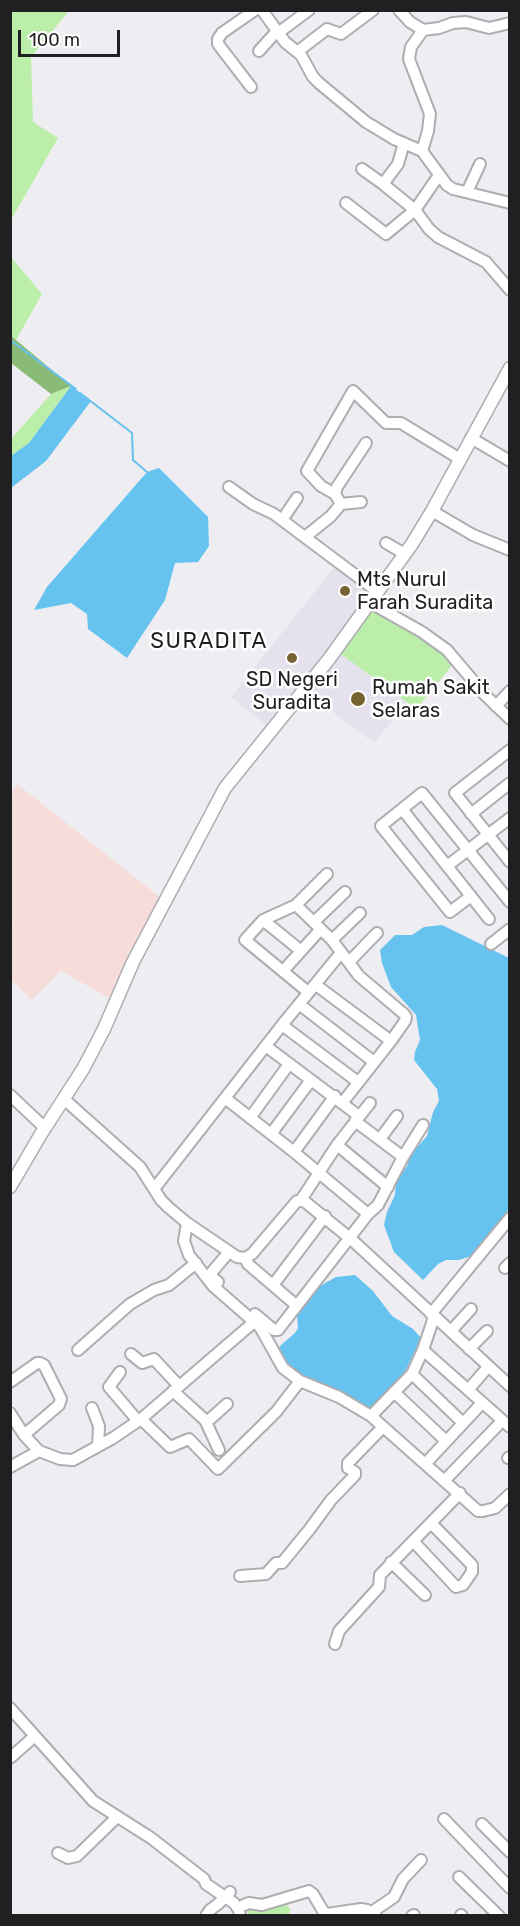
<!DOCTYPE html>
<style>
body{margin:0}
#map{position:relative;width:520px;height:1926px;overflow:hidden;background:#eeedf1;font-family:Rubik,sans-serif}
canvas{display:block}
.frame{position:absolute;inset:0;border:12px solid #201f21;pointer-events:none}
.scale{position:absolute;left:18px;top:30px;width:102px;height:27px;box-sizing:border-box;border:3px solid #201f21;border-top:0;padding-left:8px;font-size:18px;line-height:21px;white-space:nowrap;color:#201f21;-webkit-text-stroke:4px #fff;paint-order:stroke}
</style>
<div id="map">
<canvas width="520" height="1926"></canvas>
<div class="frame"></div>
<div class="scale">100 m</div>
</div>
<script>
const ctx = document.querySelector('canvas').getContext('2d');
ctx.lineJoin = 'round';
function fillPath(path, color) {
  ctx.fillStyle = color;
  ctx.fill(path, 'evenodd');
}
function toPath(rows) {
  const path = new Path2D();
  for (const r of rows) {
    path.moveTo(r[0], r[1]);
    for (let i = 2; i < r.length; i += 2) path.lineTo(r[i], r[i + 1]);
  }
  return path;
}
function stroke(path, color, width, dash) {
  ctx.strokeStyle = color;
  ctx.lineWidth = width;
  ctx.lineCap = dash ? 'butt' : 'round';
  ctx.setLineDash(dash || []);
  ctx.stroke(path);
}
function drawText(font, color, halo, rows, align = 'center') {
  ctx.font = font + ' Rubik,sans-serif';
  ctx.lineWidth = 5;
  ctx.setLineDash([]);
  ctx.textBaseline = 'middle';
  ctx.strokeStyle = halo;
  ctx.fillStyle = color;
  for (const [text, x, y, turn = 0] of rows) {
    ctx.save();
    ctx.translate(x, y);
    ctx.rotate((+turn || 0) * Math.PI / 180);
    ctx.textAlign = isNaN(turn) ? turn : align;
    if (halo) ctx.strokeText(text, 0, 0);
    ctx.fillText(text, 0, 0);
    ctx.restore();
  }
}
const industrial = toPath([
 [17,784,161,898,111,999,61,971,31,1000,11,979,10,927,13,924,10,921,10,798]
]);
const built = toPath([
 [337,564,373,593,266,725,231,697],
 [341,654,407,702,374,743,310,695]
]);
const green = toPath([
 [11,10,69,11,31,57,33,122,58,138,11,220],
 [10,256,42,294,16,340,11,335],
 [71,386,29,443,11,456,11,439,51,394],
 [377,610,444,652,454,663,416,709,341,654,372,612],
 [285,1904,290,1908,289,1915,248,1915,247,1907]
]);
const forest = toPath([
 [10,335,16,340,71,386,51,394,11,363]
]);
const water = toPath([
 [71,386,91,401,46,461,11,488,11,456,29,443],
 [159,468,208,517,209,546,198,562,175,563,165,600,127,658,88,629,87,614,71,603,34,610,47,587,147,472],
 [442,925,509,958,509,1209,471,1256,459,1260,446,1260,438,1264,423,1280,394,1252,384,1225,387,1212,395,1195,396,1181,407,1166,411,1154,427,1136,433,1112,439,1101,437,1089,414,1060,415,1052,420,1040,416,1015,391,987,382,963,380,950,395,935,412,935,424,927],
 [355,1275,373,1291,392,1316,413,1329,421,1338,405,1372,372,1409,292,1370,283,1361,277,1350,281,1345,295,1333,298,1328,297,1315,307,1299,320,1286,336,1277]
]);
const stream = toPath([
 [10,340,76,389],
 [80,393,132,433,133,460,147,472]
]);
const minor = toPath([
 [262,10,285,42,301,55,313,77,319,83,366,122,394,139,422,151,447,185,453,189,510,203],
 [399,10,410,22,423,30],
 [278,33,309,10],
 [259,51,277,31],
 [297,52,327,29,341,34,373,10],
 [251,87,218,44,218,39,222,33,255,10],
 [422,151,428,131,430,114,409,59,411,47,423,30,439,28,453,23,466,22,489,28,510,23],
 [362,169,383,184,398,164,404,143],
 [383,184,415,210,429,229,438,237,486,262,510,290],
 [467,192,480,164],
 [346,203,386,234,415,210,439,175],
 [471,438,510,461],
 [229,487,253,504,274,514,378,592],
 [335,494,337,487,366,443],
 [341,504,361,502],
 [432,511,473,535,510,550],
 [282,520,297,498],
 [305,537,331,516,341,504,335,494,321,486,307,471,353,391,386,423,401,423,460,459],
 [386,543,405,554],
 [369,602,422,632,447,650,485,695,510,719],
 [496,706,510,691],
 [510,750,455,793,510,862],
 [402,809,489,919],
 [471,814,510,783],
 [447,866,510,818],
 [327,874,296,905,332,940,359,976,404,1014,406,1017,405,1021,391,1041,343,1102],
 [471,896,450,912,381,826,422,793,510,902],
 [263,920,296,905],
 [314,922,345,892],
 [332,940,360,913],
 [491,944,510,929],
 [300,950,263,920,245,940,308,992],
 [349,962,377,933],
 [283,971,320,930],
 [316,985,391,1041],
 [299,1004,374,1062],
 [282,1025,358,1082],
 [267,1047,359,1116],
 [10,1095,45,1128],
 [225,1098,294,1152,368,1214],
 [64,1099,140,1167,161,1200,168,1207,187,1223,237,1257,245,1258,252,1254,297,1201,304,1201,351,1239,510,1386],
 [250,1118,289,1064],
 [355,1121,403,1157],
 [271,1134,311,1080],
 [380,1139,397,1116],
 [337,1145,388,1187],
 [294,1152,335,1096],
 [154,1189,282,1025,340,954],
 [301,1200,337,1145,370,1103],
 [187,1223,184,1241,189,1255,213,1286,260,1327,283,1368,300,1381,339,1397,371,1416,478,1511,483,1511,495,1508,510,1494],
 [245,1258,248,1264,297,1306],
 [505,1268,510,1263],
 [218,1282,212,1277,212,1272,229,1252],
 [273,1285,325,1216],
 [255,1314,274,1330,278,1330,368,1214,378,1205,403,1157,423,1125],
 [431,1314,510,1218],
 [451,1331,471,1309],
 [469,1349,487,1331],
 [78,1350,130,1304,154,1290,169,1285,196,1263],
 [423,1350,510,1427],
 [131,1354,142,1363,154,1359,179,1386],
 [120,1372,109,1387,138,1421],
 [412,1374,463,1423],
 [10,1382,37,1363,40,1363,44,1365,61,1399,59,1405,24,1435],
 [468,1390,488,1367],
 [173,1391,205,1420,219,1450],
 [394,1392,446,1441],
 [92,1408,99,1426,98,1446],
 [10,1413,24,1435,39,1451],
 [371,1416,412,1374,423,1350,434,1317],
 [141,1419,170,1447,189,1439,218,1469,276,1412,300,1381],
 [205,1420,209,1420,227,1404],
 [508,1458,510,1457],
 [426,1463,482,1403],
 [10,1467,39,1451,60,1459,73,1460,113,1438,141,1419,254,1322],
 [445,1480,502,1421],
 [413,1541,456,1587,463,1585,472,1572,472,1565,431,1523],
 [391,1562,425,1595],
 [240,1576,266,1574,276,1563,282,1563,309,1530,331,1500,355,1475,355,1472,348,1468,348,1463,383,1427],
 [335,1644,339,1631,379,1587,380,1575,460,1493],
 [10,1708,93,1801,151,1838,204,1879,206,1884,234,1903,239,1910,240,1916],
 [10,1758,35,1736],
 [444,1819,510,1888],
 [482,1824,510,1852],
 [58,1853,68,1858,77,1856,116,1818],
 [459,1877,499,1916],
 [244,1905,249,1903,262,1905,309,1891,313,1894,323,1911,327,1914,361,1909,367,1910,376,1916],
 [372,1912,394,1897,403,1879,421,1860],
 [461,1915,462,1916],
 [206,1916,210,1910,218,1904,230,1892],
 [412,1916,414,1915]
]);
const major = toPath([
 [10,1187,41,1134,83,1069,104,1029,133,962,225,788,329,659,412,544,432,511,510,368]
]);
const markers = [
 [345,591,6,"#776231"],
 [292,658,6,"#776231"],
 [358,699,8,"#776231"]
];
const poiNames = [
 ["Mts Nurul",357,580],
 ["Farah Suradita",357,603],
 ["SD Negeri",292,680,"center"],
 ["Suradita",292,703,"center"],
 ["Rumah Sakit",372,688],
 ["Selaras",372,711]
];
const quarterNames = [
 ["SURADITA",209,642]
];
fillPath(industrial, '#f7ddda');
fillPath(built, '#e5e2ed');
fillPath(green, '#bbeea8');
fillPath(forest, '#89bb76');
fillPath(water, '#66c2ef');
stroke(stream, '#66c2ef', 2);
stroke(minor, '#aeadb1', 14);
stroke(major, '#aeadb1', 15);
stroke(minor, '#fff', 10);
stroke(major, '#fff', 12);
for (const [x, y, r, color] of markers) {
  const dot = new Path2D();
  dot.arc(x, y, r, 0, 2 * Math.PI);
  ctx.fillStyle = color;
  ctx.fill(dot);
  stroke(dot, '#fff', 2);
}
drawText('20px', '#201f21', '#fff', poiNames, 'left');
ctx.letterSpacing = '1.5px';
drawText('22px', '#201f21', '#fff', quarterNames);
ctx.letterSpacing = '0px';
</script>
